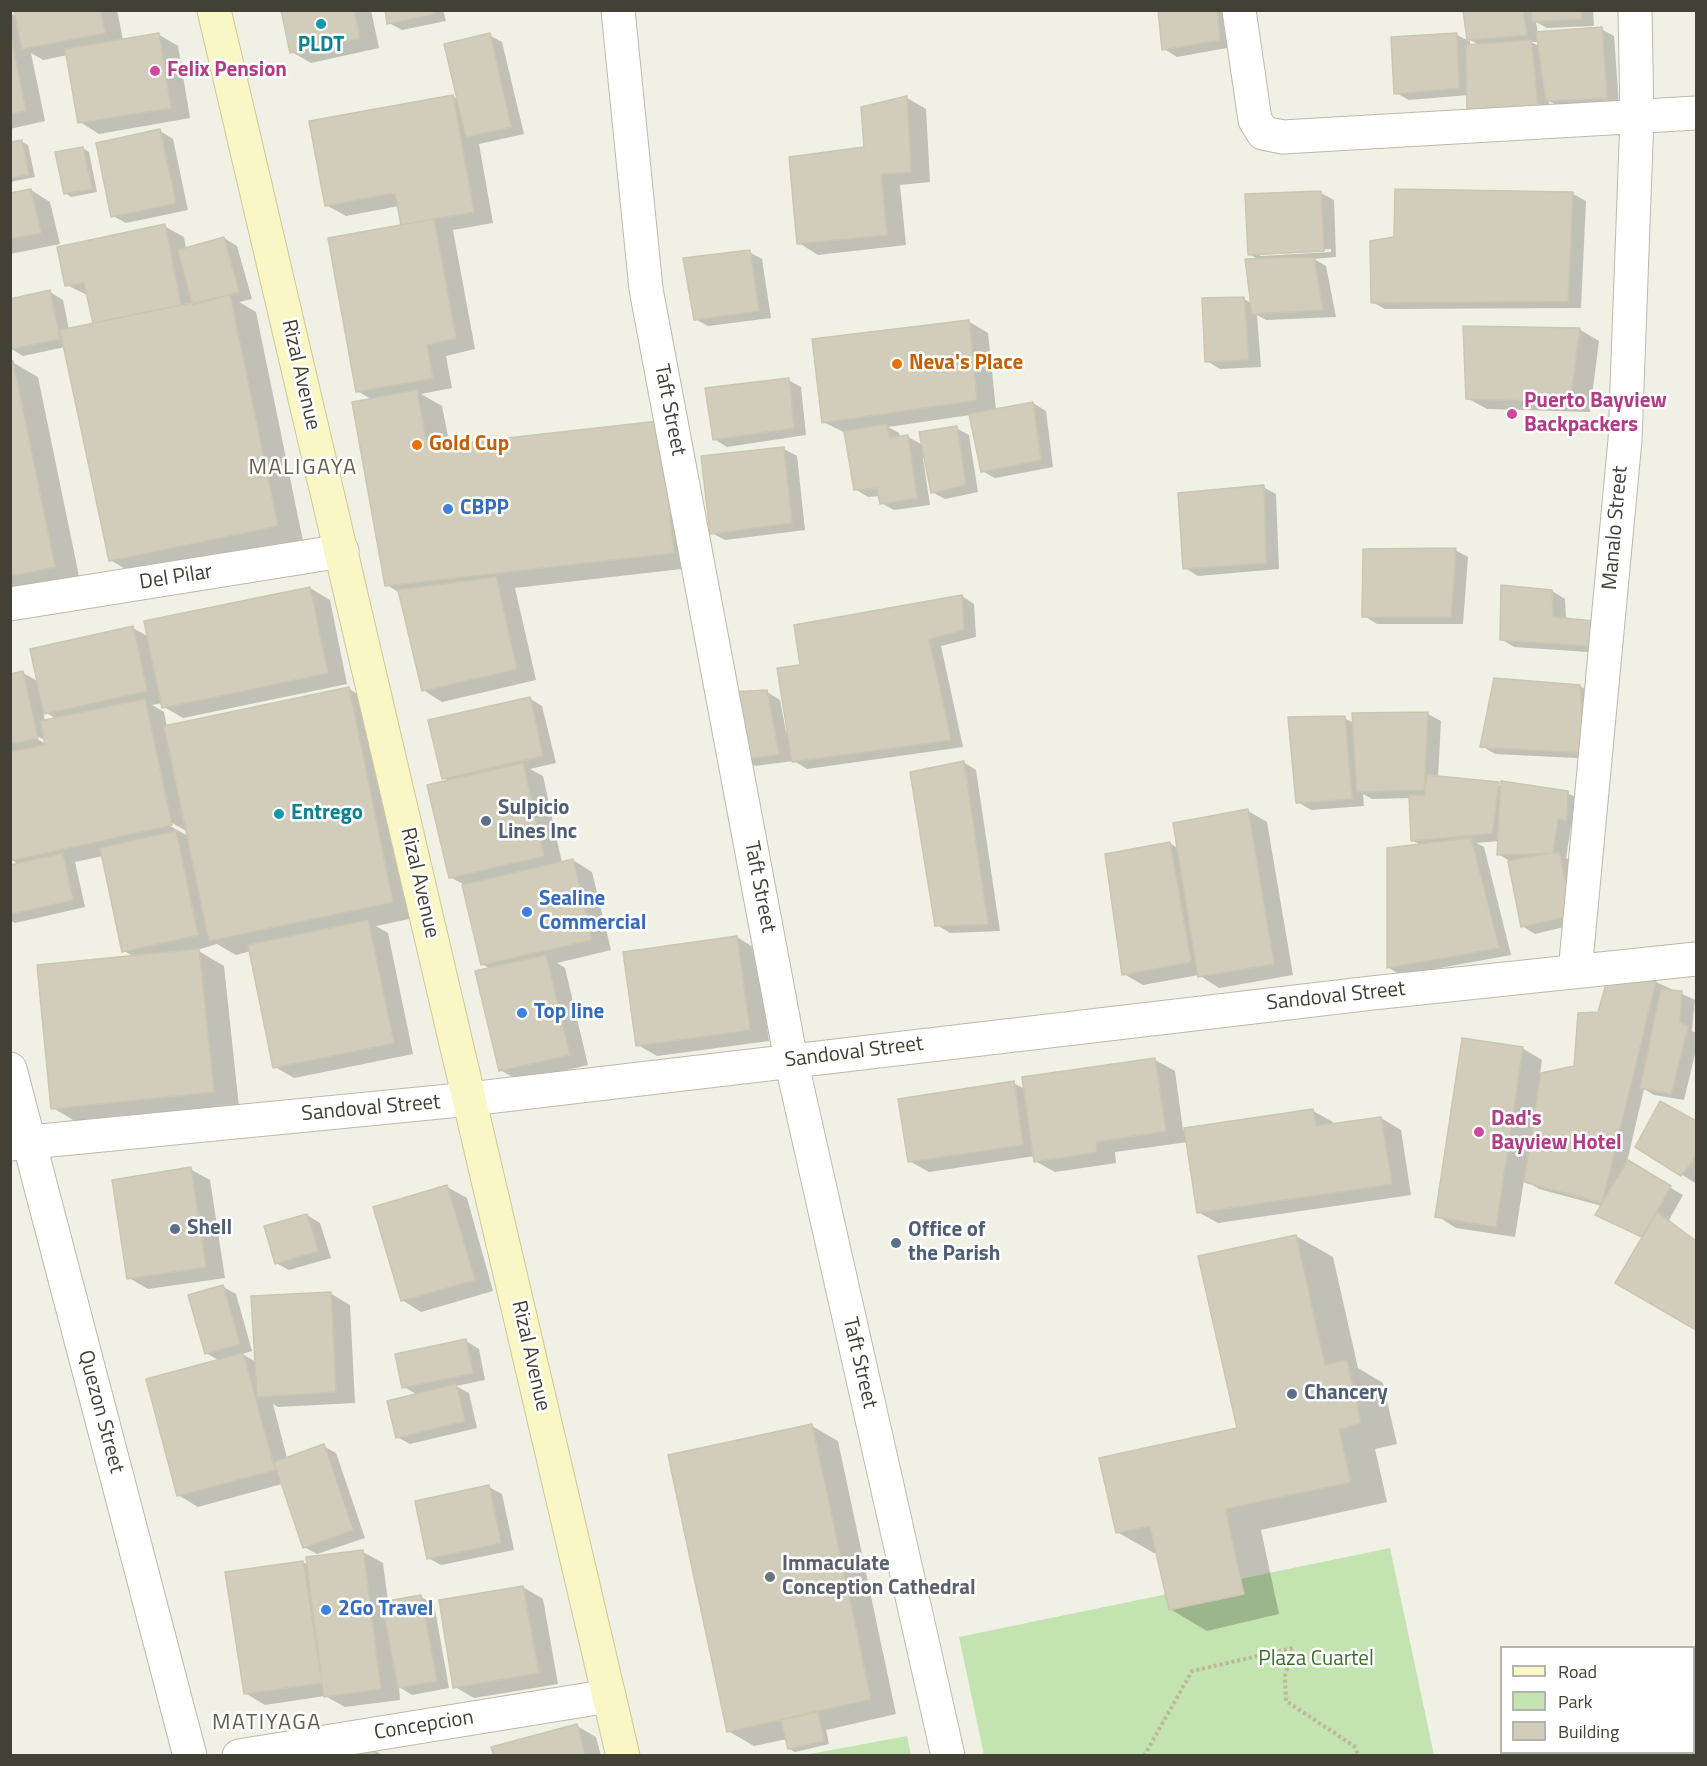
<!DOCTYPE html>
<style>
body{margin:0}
#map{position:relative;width:1707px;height:1766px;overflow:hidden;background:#f1f0e5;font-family:"Titillium Web",sans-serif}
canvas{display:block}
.frame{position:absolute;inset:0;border:12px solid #434035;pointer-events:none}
.legend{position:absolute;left:1500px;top:1646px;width:195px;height:108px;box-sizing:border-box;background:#fff;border:2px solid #b4b3ae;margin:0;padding:8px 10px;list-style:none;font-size:18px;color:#434035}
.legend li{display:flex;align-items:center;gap:12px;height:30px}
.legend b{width:30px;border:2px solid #b4b3ae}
</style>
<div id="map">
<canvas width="1707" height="1766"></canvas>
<div class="frame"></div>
<ul class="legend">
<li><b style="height:8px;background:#faf7c6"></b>Road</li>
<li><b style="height:16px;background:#c3e3b0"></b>Park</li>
<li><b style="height:16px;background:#d2cdbb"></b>Building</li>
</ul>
</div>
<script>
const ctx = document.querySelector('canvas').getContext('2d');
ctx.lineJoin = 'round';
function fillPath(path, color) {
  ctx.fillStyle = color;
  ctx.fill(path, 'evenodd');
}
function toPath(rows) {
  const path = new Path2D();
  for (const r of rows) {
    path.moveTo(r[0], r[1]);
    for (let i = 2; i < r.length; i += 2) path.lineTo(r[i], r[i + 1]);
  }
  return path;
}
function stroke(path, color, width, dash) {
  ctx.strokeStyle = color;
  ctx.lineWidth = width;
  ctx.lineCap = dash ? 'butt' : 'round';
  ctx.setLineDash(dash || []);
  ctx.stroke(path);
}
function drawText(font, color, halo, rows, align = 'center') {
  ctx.font = font + ' "Titillium Web",sans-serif';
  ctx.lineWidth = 5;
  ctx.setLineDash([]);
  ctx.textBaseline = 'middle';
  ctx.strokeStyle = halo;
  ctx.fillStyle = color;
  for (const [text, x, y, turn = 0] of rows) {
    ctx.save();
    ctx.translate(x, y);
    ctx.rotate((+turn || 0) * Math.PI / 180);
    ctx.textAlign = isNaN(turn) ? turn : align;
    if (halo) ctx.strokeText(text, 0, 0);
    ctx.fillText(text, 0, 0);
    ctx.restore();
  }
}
const green = toPath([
 [1390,1548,1434,1755,984,1755,959,1637],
 [907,1736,911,1755,805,1755]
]);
const shadow = toPath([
 [16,10,117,10,123,40,158,34,178,46,190,118,99,134,80,122,68,55,43,60,31,53,45,121,10,129,10,13,17,17],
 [283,10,371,10,379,48,311,63,292,52],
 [386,10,443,10,446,21,402,30,389,23],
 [1160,10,1229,10,1232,47,1177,57,1164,49],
 [1464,10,1593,10,1594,26,1547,28,1536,22,1538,34,1601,29,1614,36,1619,105,1560,107,1549,101,1550,113,1469,95,1409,100,1396,93,1392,38,1457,35,1469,41],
 [1470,40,1480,45,1470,46],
 [1531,42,1539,42,1540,47],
 [489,35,502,42,524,134,479,144,493,223,453,230,475,349,446,356,452,388,421,394,442,406,450,446,658,422,699,567,515,588,536,680,442,702,423,690,400,593,387,585,373,400,357,391,402,226,399,206,346,216,326,205,453,96,458,100],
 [907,98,926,109,930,182,900,185,906,245,818,255,799,243,865,148],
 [160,131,173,139,188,210,126,223,113,216],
 [22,142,28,145,35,177,10,182,10,144],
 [83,148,89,152,97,192,71,197,65,193],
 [31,190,50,202,60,244,10,254,10,195],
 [1397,191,1573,194,1586,201,1581,308,1385,309,1372,302,1395,238],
 [1321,193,1334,200,1336,257,1314,259,1326,266,1336,317,1266,320,1257,315,1261,367,1220,369,1207,361,1243,299,1252,303,1259,260,1249,254],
 [1331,249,1331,252,1260,256,1260,253],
 [164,226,184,237,186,249,224,238,237,246,252,299,239,302,256,312,303,541,136,575,110,560,65,347,23,356,10,348,50,292,63,300,69,330,94,325,89,296,67,285],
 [749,252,762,259,771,318,708,326,695,319],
 [968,321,988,333,996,410,1033,403,1046,411,1053,467,995,478,982,471,970,415,888,427,899,433,900,438,908,437,923,445,956,428,969,435,978,492,945,499,932,492,926,457,923,458,930,505,894,510,881,503,880,496,868,497,855,489,846,433,823,422],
 [1579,329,1599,341,1590,412,1487,409,1467,398],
 [12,362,38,377,80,581,10,596],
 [788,380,801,387,806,435,727,447,714,439],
 [784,449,797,456,805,530,725,540,712,533],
 [1263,487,1276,494,1279,569,1198,576,1185,568],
 [1455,550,1468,557,1463,624,1377,624,1364,616],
 [310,588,330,600,347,684,183,718,164,707,163,703,152,705,164,712,167,727,349,689,375,704,419,917,376,926,388,933,413,1054,294,1078,275,1067,251,951,236,955,217,944,197,950,224,966,239,1107,78,1123,53,1108,135,957,124,951,103,856,75,862,85,907,15,923,10,921,10,866,18,864,10,859,10,675,23,673,39,682,133,628,149,637],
 [43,711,57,719,45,722],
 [32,733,46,741,46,744,30,735],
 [167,820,188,832,188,836,165,823],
 [1552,591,1565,599,1566,619,1603,653,1514,647,1501,639],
 [962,596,974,604,976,637,941,646,963,747,807,769,794,761,755,766,742,759,767,692,780,700,786,732,789,731,802,666],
 [1580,686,1593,694,1596,759,1495,754,1482,746],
 [529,698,542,706,556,763,530,769,543,776,562,863,573,860,592,872,611,950,557,963,565,968,588,1065,520,1081,500,1070,491,969,482,964,463,884,450,877,450,782,443,778],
 [1428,714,1441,721,1438,778,1567,793,1581,800,1579,827,1571,826,1566,858,1572,861,1585,922,1535,934,1522,926,1510,861,1498,854,1499,841,1476,843,1484,847,1511,955,1401,975,1389,968,1422,846,1412,840,1411,798,1372,799,1363,794,1364,806,1311,810,1298,802,1344,718,1354,723],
 [963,762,976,770,1000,931,950,933,937,925],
 [1248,811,1267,822,1293,975,1219,988,1199,975,1143,985,1124,974,1170,843,1179,849],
 [737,937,756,949,769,1041,657,1056,638,1045],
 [1656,982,1695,1000,1692,1031,1696,1033,1696,1050,1684,1100,1654,1095,1644,1089,1627,1162,1683,1195,1669,1220,1696,1241,1696,1328,1617,1282,1643,1238,1610,1221,1602,1206,1539,1189,1524,1180,1515,1237,1456,1228,1437,1216,1522,1048,1542,1060,1540,1074,1576,1067,1599,1014,1607,985],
 [1155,1060,1175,1071,1183,1130,1313,1111,1333,1122,1333,1125,1381,1118,1401,1130,1411,1195,1218,1223,1198,1212,1188,1142,1115,1152,1116,1163,1055,1172,1035,1161,1035,1156,929,1172,909,1161,1013,1083,1025,1089],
 [1660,1103,1696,1122,1695,1183,1637,1146],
 [190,1169,210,1180,225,1278,148,1289,129,1278],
 [447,1187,467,1198,493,1291,421,1312,402,1300],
 [307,1215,320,1223,331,1258,289,1270,276,1263],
 [1296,1236,1333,1257,1358,1368,1383,1383,1397,1444,1375,1449,1387,1502,1261,1530,1279,1614,1207,1631,1170,1609,1158,1553,1154,1553,1117,1532,1238,1429],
 [223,1287,236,1294,252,1351,242,1354,256,1362,330,1293,350,1305,355,1403,278,1407,273,1404,287,1458,323,1446,336,1453,365,1538,317,1554,304,1547,282,1484,198,1507,178,1495,220,1361,206,1353],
 [466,1341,479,1349,485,1380,456,1386,469,1393,477,1428,410,1444,397,1437,418,1395,404,1387],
 [812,1426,838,1441,896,1714,826,1730,829,1744,795,1752,789,1749,787,1739,754,1746,728,1731],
 [489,1487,502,1494,514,1550,441,1565,428,1558],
 [363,1552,383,1563,388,1602,421,1597,434,1604,449,1688,412,1695,399,1687,400,1700,345,1707,325,1696,265,1705,245,1693,303,1562,308,1565],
 [523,1587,543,1599,558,1684,474,1698,455,1687],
 [577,1726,596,1737,601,1756,495,1756],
 [374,1750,384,1756,354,1756]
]);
const building = toPath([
 [14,10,100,10,105,33,22,49,14,10],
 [281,10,354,10,360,38,290,53,281,10],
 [385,10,433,10,433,14,387,24,385,10],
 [1158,10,1217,10,1220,40,1162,50,1158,10],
 [1463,10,1523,10,1527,35,1467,40,1463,10],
 [1532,10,1581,10,1581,19,1532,22,1532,10],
 [1602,27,1607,98,1546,101,1536,32,1602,27],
 [10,33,26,111,10,114,10,33],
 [159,33,171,108,78,123,65,49,159,33],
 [490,33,511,127,466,137,444,44,490,33],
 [1457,33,1459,88,1394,94,1391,37,1457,33],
 [1531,40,1538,106,1467,110,1466,45,1531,40],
 [453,95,474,212,401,225,395,193,325,206,309,121,453,95],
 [907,96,911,172,881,174,887,235,797,244,789,157,864,147,861,107,907,96],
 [160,129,176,203,111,217,96,143,160,129],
 [22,140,29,175,10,178,10,142,22,140],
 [83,147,92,189,64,194,55,152,83,147],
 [31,189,41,233,10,239,10,193,31,189],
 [1395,189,1573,192,1568,301,1371,303,1370,241,1394,237,1395,189],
 [1321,191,1324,251,1248,255,1245,194,1321,191],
 [434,219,456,338,427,345,433,378,356,392,328,238,434,219],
 [165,224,181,305,93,323,84,283,65,286,57,247,165,224],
 [224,237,239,292,193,305,178,250,224,237],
 [750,250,759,311,694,320,683,258,750,250],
 [1314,257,1323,310,1252,314,1245,259,1314,257],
 [50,290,60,339,10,349,10,299,50,290],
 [230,295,278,526,109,561,60,330,230,295],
 [1244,297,1249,360,1205,362,1202,298,1244,297],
 [969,320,977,400,822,423,812,339,969,320],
 [1463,326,1580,328,1570,402,1466,399,1463,326],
 [10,361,13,361,55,567,10,576,10,361],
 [789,378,794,428,713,440,705,388,789,378],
 [417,390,427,447,659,421,674,553,385,586,352,402,417,390],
 [1033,402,1041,460,981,472,969,414,1033,402],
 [887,424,889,438,908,435,917,498,880,504,877,488,854,490,844,431,887,424],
 [957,426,966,485,931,493,919,432,957,426],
 [784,447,792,523,710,534,701,456,784,447],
 [1264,485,1266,563,1183,569,1178,493,1264,485],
 [1456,548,1451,617,1362,617,1363,549,1456,548],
 [496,577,517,669,422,691,398,590,496,577],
 [1501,585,1552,590,1553,617,1595,621,1590,646,1500,640,1501,585],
 [310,587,328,673,162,708,144,621,310,587],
 [962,595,964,630,929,639,951,740,792,762,777,668,800,665,794,625,962,595],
 [133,626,147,691,44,714,30,649,133,626],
 [23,671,38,738,10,744,10,674,23,671],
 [1494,678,1580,685,1584,753,1480,747,1494,678],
 [349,687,393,902,209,941,164,726,349,687],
 [767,690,779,754,740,760,731,692,767,690],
 [530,697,543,756,442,779,428,720,530,697],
 [145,699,172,825,10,861,10,752,45,745,40,721,145,699],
 [1428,712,1424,790,1357,792,1352,713,1428,712],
 [1345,716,1352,799,1296,803,1288,717,1345,716],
 [964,761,988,924,935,926,910,772,964,761],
 [523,763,544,856,449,878,427,785,523,763],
 [1427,775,1499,782,1492,833,1411,841,1409,795,1424,796,1427,775],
 [1501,781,1568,791,1567,821,1558,819,1553,853,1497,855,1501,781],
 [1248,809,1274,964,1198,977,1173,823,1248,809],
 [176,831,198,935,122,952,100,848,176,831],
 [1471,838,1499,948,1387,968,1387,848,1471,838],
 [1170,842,1191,962,1122,975,1105,854,1170,842],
 [1559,852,1573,915,1521,927,1508,861,1559,852],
 [63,853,73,900,10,914,10,865,63,853],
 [573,859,592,940,481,965,462,885,573,859],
 [368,920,394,1043,273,1068,248,945,368,920],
 [737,936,750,1030,636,1046,623,952,737,936],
 [199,949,214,1092,51,1109,37,965,199,949],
 [546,955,570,1055,499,1071,475,971,546,955],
 [1656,981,1602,1203,1524,1182,1541,1073,1574,1066,1578,1013,1598,1012,1606,984,1656,981],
 [1661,989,1682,991,1680,1022,1688,1027,1671,1094,1640,1088,1661,989],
 [1462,1038,1523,1047,1496,1227,1435,1217,1462,1038],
 [1155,1058,1166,1131,1096,1142,1097,1152,1034,1162,1022,1077,1155,1058],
 [1014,1081,1023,1145,908,1162,898,1099,1014,1081],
 [1660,1101,1696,1121,1696,1156,1681,1176,1635,1147,1660,1101],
 [1313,1109,1316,1126,1381,1117,1392,1184,1197,1213,1184,1128,1313,1109],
 [1628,1160,1671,1186,1642,1237,1595,1215,1628,1160],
 [191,1167,206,1267,127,1279,112,1180,191,1167],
 [447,1185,475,1280,401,1301,373,1207,447,1185],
 [1657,1212,1696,1241,1696,1330,1615,1283,1657,1212],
 [307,1214,318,1251,275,1264,264,1226,307,1214],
 [1296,1235,1325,1365,1347,1360,1361,1423,1339,1429,1351,1482,1225,1509,1244,1594,1169,1610,1150,1526,1116,1533,1099,1458,1237,1428,1198,1256,1296,1235],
 [223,1285,240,1344,205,1354,188,1295,223,1285],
 [331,1292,336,1392,257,1397,251,1296,331,1292],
 [466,1339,473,1373,402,1388,395,1354,466,1339],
 [243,1353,275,1470,177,1496,146,1379,243,1353],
 [456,1384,465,1421,396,1438,387,1401,456,1384],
 [812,1424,871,1699,727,1732,668,1455,812,1424],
 [324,1444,353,1530,303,1548,274,1462,324,1444],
 [489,1485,501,1543,427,1559,415,1501,489,1485],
 [363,1550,381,1689,324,1697,306,1557,363,1550],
 [303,1561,322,1683,244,1694,225,1572,303,1561],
 [523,1586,539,1673,453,1688,439,1600,523,1586],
 [421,1595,437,1681,398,1688,382,1602,421,1595],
 [818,1712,824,1741,788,1749,781,1720,818,1712],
 [577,1724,585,1756,494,1756,491,1747,577,1724],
 [374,1749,376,1756,348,1756,374,1749]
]);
const path = toPath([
 [1144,1756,1192,1671,1293,1648,1285,1676,1286,1701,1354,1746,1359,1756]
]);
const minor = toPath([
 [618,10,646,289,791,1060,948,1756],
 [1239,10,1255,120,1263,133,1283,137,1696,113],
 [10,604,342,551],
 [1575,972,1625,440,1637,117,1635,10],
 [10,1069,190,1756],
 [10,1144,470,1099,1372,993,1696,959],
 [239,1756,609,1696]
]);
const secondary = toPath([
 [214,10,623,1756]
]);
const markers = [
 [321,24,6,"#0f9aa8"],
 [155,71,6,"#d1479c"],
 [897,364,6,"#e8710a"],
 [1512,414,6,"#d1479c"],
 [417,445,6,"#e8710a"],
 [448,509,6,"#3f7fe0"],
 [279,814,6,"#0f9aa8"],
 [486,821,6,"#5c6f8a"],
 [527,912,6,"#3f7fe0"],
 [522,1013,6,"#3f7fe0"],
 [1479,1132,6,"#d1479c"],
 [175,1229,6,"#5c6f8a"],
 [896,1243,6,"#5c6f8a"],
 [1292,1394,6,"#5c6f8a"],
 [770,1577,6,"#6b7280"],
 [326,1610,6,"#3f7fe0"]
];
const cultureNames = [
 ["PLDT",321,46],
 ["Entrego",291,814,"left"]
];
const hotelNames = [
 ["Felix Pension",167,71],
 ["Puerto Bayview",1524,402],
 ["Backpackers",1524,426],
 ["Dad's",1491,1120],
 ["Bayview Hotel",1491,1144]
];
const foodNames = [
 ["Neva's Place",909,364],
 ["Gold Cup",429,445]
];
const streetNames = [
 ["Rizal Avenue",300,375,77],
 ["Taft Street",669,410,79],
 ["Manalo Street",1616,528,-85],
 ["Del Pilar",176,578,-9],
 ["Rizal Avenue",419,883,77],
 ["Taft Street",759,887,79],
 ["Sandoval Street",1336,997,-6],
 ["Sandoval Street",854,1053,-7],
 ["Sandoval Street",371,1109,-5],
 ["Rizal Avenue",530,1356,77],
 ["Taft Street",859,1363,77],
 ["Quezon Street",100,1412,75],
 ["Concepcion",424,1726,-9]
];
const shopNames = [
 ["CBPP",460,509],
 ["Sealine",539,900],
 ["Commercial",539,924],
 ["Top line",534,1013],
 ["2Go Travel",338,1610]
];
const serviceNames = [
 ["Sulpicio",498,809],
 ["Lines Inc",498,833],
 ["Shell",187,1229],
 ["Office of",908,1231],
 ["the Parish",908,1255],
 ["Chancery",1304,1394]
];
const worshipNames = [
 ["Immaculate",782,1565],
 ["Conception Cathedral",782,1589]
];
const parkNames = [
 ["Plaza Cuartel",1316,1660]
];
const neighbourhoodNames = [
 ["MALIGAYA",303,469],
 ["MATIYAGA",267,1724]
];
fillPath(green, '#c3e3b0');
fillPath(shadow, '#0003');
fillPath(building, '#d2cdbb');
stroke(building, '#ccc6af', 1.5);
stroke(minor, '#bcb9a8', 35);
stroke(secondary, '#cec997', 35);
stroke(path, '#bcb79b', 4, [3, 3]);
stroke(minor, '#fff', 33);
stroke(secondary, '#faf7c6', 33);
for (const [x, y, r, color] of markers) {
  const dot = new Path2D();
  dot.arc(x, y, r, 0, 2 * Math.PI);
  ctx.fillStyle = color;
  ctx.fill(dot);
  stroke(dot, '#fff', 2);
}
drawText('bold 21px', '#0d838f', '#fff', cultureNames);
drawText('bold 21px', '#b23c85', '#fff', hotelNames, 'left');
drawText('bold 21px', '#c56008', '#fff', foodNames, 'left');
drawText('21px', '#434035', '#fff', streetNames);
drawText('bold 21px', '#366cbe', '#fff', shopNames, 'left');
drawText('bold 21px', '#4e5e75', '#fff', serviceNames, 'left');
drawText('bold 21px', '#5b616d', '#fff', worshipNames, 'left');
drawText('21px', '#3b702d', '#fff', parkNames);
ctx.letterSpacing = '1.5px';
drawText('22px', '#65604d', '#fff', neighbourhoodNames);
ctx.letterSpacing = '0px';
</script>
